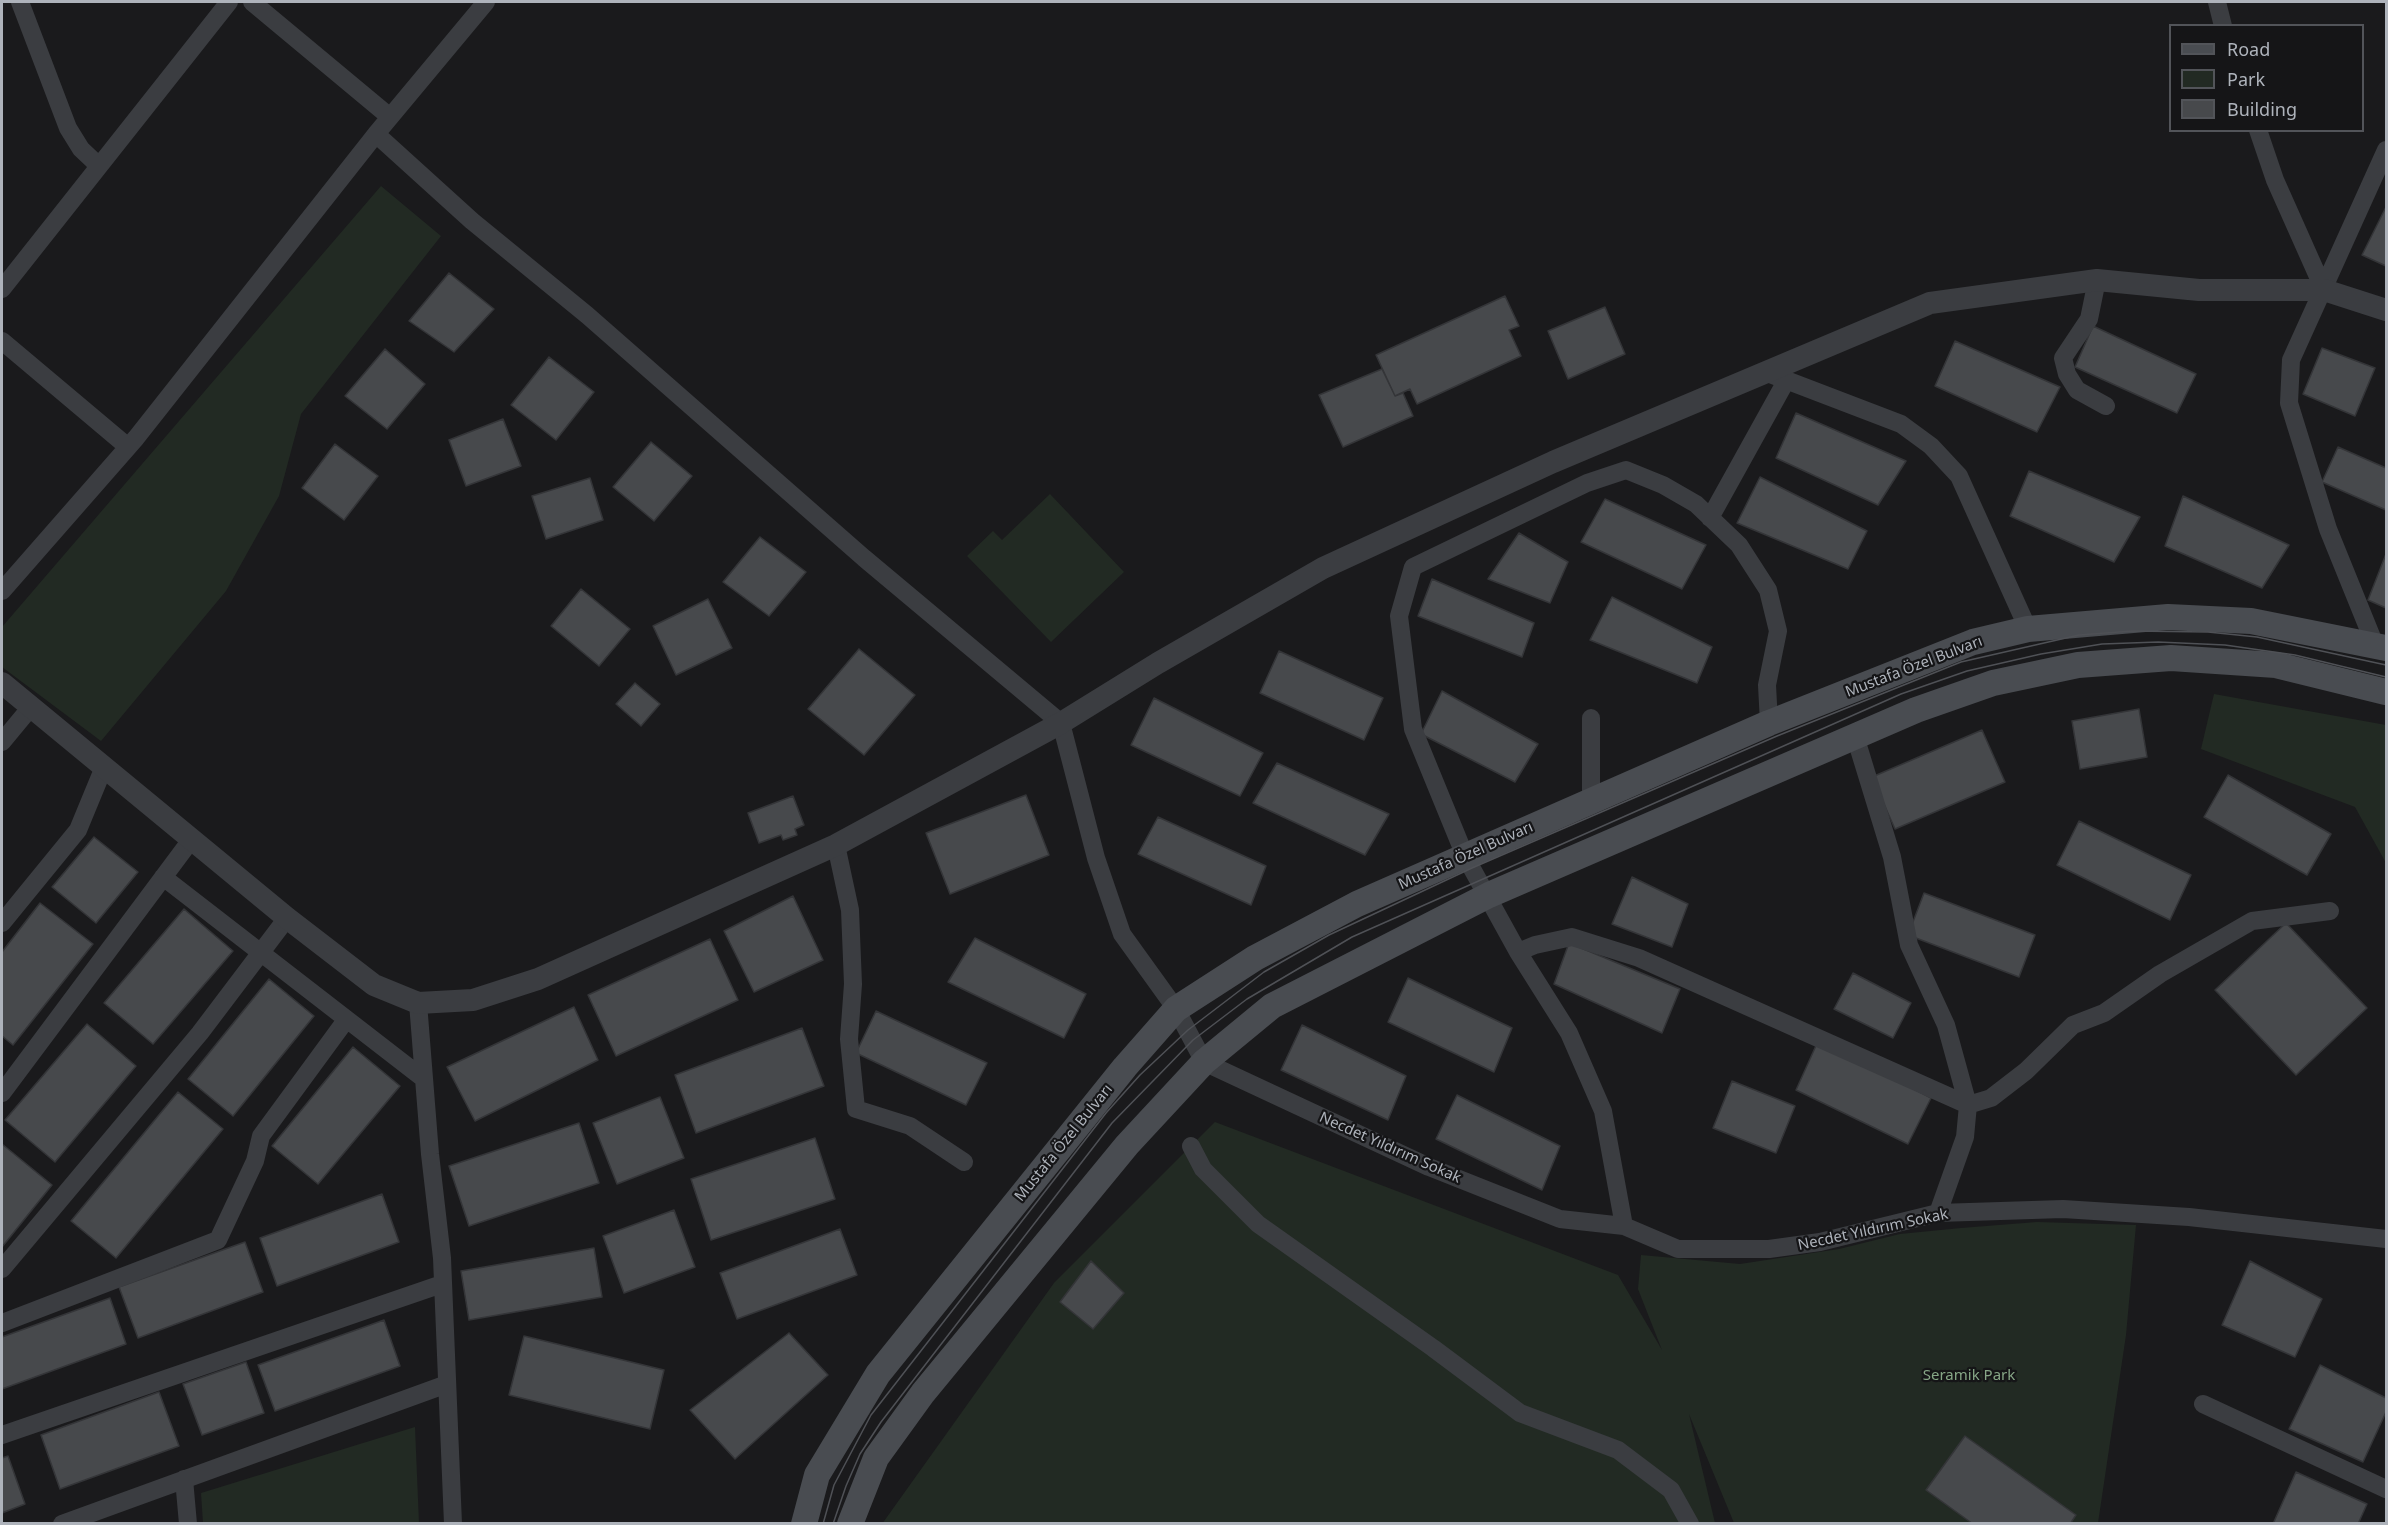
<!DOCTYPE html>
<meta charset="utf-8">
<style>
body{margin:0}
#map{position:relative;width:2388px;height:1525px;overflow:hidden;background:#1a1a1c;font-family:"Noto Sans",sans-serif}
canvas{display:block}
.frame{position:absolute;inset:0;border:3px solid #aeb3bb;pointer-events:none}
.legend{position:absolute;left:2169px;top:24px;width:195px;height:108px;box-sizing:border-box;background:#151517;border:2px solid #525459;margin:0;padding:8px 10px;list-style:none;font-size:18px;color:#aeb3bb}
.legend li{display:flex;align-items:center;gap:12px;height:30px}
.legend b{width:30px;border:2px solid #525459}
</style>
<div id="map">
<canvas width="2388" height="1525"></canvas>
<div class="frame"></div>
<ul class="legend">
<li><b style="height:8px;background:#494c51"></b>Road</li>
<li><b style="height:16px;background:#222a23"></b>Park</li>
<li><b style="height:16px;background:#47494c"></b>Building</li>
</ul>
</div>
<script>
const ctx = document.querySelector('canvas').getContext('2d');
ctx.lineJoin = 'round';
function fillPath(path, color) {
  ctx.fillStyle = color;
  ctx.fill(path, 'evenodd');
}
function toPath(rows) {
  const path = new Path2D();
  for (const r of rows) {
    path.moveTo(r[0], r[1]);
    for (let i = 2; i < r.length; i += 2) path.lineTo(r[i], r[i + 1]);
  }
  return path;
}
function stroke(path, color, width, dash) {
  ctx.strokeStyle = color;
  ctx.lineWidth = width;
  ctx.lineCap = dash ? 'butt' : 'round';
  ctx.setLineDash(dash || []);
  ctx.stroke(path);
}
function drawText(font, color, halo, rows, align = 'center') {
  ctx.font = font + ' "Noto Sans",sans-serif';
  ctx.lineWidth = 4.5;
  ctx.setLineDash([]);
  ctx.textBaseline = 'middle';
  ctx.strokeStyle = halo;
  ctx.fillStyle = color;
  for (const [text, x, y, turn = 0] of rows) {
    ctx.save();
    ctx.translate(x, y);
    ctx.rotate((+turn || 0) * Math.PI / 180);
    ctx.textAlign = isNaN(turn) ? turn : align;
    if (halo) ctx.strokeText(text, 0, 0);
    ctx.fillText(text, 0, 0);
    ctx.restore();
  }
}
const green = toPath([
 [381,186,441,236,301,414,279,496,226,591,101,741,2,667,2,627],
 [1050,494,1124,572,1051,642,967,556,993,531,1002,540],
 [2214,694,2386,725,2386,863,2355,807,2201,749],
 [1215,1122,1618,1275,1662,1350,1638,1289,1641,1255,1740,1264,1839,1249,1900,1234,1961,1228,2037,1222,2136,1225,2126,1335,2098,1523,1734,1523,1689,1414,1715,1523,882,1524,1054,1283],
 [415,1427,419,1523,203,1523,201,1493]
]);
const building = toPath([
 [2386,207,2386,266,2362,255,2386,207],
 [449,273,494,309,454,352,409,321,449,273],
 [1505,296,1519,326,1509,330,1521,356,1417,404,1410,389,1395,396,1376,355,1505,296],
 [1605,307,1625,354,1568,379,1548,331,1605,307],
 [2093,326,2196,374,2177,413,2075,367,2093,326],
 [1955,341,2060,387,2037,432,1935,386,1955,341],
 [2322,348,2375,368,2355,416,2303,394,2322,348],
 [385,349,425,384,387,429,345,396,385,349],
 [549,357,594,392,556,440,511,405,549,357],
 [1382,369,1395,396,1403,393,1413,416,1343,447,1319,395,1382,369],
 [1796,413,1906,461,1878,505,1776,458,1796,413],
 [503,419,521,466,466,486,449,440,503,419],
 [651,442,692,476,654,521,613,487,651,442],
 [335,444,378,476,344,520,302,488,335,444],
 [2338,447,2386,468,2386,510,2322,482,2338,447],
 [2029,471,2140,517,2114,562,2010,516,2029,471],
 [1760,477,1867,531,1848,569,1737,523,1760,477],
 [590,478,603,520,546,539,532,496,590,478],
 [2183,496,2289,545,2262,588,2165,546,2183,496],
 [1605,499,1706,545,1682,589,1581,542,1605,499],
 [1519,533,1568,562,1550,603,1488,579,1519,533],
 [760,537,806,572,769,616,723,582,760,537],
 [2386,554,2386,608,2368,600,2386,554],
 [1432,579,1534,623,1522,657,1418,616,1432,579],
 [581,589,630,629,599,666,551,626,581,589],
 [1612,597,1712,647,1697,683,1590,640,1612,597],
 [708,599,732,648,676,675,653,626,708,599],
 [859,649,915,695,864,755,808,709,859,649],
 [1279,651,1383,698,1364,740,1260,693,1279,651],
 [635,683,660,704,641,726,616,704,635,683],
 [1442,691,1538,744,1515,782,1421,734,1442,691],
 [1154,698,1263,753,1240,796,1131,745,1154,698],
 [2139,709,2147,757,2080,769,2072,721,2139,709],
 [1982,730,2005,782,1895,829,1872,777,1982,730],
 [1277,763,1389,814,1365,855,1253,803,1277,763],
 [2228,775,2331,834,2307,875,2204,817,2228,775],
 [1026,795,1049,855,950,894,926,833,1026,795],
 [793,796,804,825,795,829,797,835,783,840,781,835,759,843,748,813,793,796],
 [1158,817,1266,866,1251,905,1138,854,1158,817],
 [2079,821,2191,875,2170,920,2057,865,2079,821],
 [94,837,138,872,96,923,52,887,94,837],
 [1632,877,1688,904,1672,947,1612,924,1632,877],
 [1924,893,2035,935,2019,977,1908,935,1924,893],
 [793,896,823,960,754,992,724,931,793,896],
 [40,903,93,944,13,1045,2,1036,2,952,40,903],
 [184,909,233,951,153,1044,104,1003,184,909],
 [2286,923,2367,1008,2296,1075,2215,990,2286,923],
 [975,938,1086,994,1064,1038,948,982,975,938],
 [710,939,738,1000,616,1056,588,995,710,939],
 [1569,943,1680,989,1662,1033,1554,984,1569,943],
 [1853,973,1911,1003,1893,1038,1834,1009,1853,973],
 [1408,978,1512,1028,1494,1072,1388,1022,1408,978],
 [269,979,314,1016,233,1116,188,1079,269,979],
 [574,1007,598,1060,475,1121,447,1067,574,1007],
 [876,1011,987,1063,966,1105,856,1053,876,1011],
 [87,1024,136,1066,55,1162,5,1120,87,1024],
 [1302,1025,1406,1076,1388,1120,1281,1070,1302,1025],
 [802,1028,824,1086,696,1133,675,1075,802,1028],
 [1819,1039,1931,1098,1908,1144,1796,1090,1819,1039],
 [353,1047,400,1086,318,1184,272,1146,353,1047],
 [1732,1081,1795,1106,1776,1153,1713,1128,1732,1081],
 [178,1092,223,1129,116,1258,71,1221,178,1092],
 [1457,1095,1560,1146,1542,1190,1436,1139,1457,1095],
 [660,1097,684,1158,617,1184,593,1123,660,1097],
 [579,1123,599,1183,469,1226,449,1166,579,1123],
 [815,1138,835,1199,711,1240,691,1179,815,1138],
 [2,1144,52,1185,2,1247,2,1144],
 [382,1194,399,1242,277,1286,260,1238,382,1194],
 [674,1210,695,1267,624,1293,603,1236,674,1210],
 [840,1229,857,1275,737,1319,720,1273,840,1229],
 [245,1242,263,1292,138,1338,119,1287,245,1242],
 [594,1248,602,1297,469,1320,461,1271,594,1248],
 [1091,1261,1124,1293,1093,1329,1060,1302,1091,1261],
 [2250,1261,2322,1299,2295,1357,2222,1325,2250,1261],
 [110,1298,126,1344,2,1389,2,1337,110,1298],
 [384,1320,400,1366,275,1411,258,1365,384,1320],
 [789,1333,828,1375,735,1459,690,1410,789,1333],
 [524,1336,664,1370,650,1429,509,1395,524,1336],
 [246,1362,264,1413,202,1435,183,1384,246,1362],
 [2320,1365,2386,1398,2386,1412,2363,1462,2289,1429,2320,1365],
 [159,1392,179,1446,60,1489,41,1435,159,1392],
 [1965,1436,2076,1515,2070,1524,1973,1524,1926,1490,1965,1436],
 [8,1456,25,1504,2,1513,2,1458,8,1456],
 [2296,1472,2367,1504,2358,1524,2273,1524,2296,1472]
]);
const minor = toPath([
 [20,2,68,128,81,149,99,166],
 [252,2,390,117],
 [2217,2,2223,26],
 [2258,130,2275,180,2324,290],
 [376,134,472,221,587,315,864,558,1061,723,1096,858,1122,934,1176,1009,1204,1062,1429,1167,1560,1219,1624,1226,1678,1249,1769,1249,1820,1242,1938,1213,2063,1209,2189,1217,2386,1239],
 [2097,280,2089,319,2063,358,2067,374,2077,390,2106,406],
 [2,289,229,2],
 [2,341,128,447],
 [1765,372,1901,424,1931,446,1959,476,2028,629],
 [1710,518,1786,381],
 [2,591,136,438,376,134,486,2],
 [2375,645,2328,529,2289,403,2291,360,2386,150],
 [1855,736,1892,857,1909,945,1946,1025,1968,1105,1965,1137,1938,1213],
 [2,742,31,707],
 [1591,802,1591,718],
 [836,845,850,910,853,984,849,1039,856,1109,910,1126,964,1162],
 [163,877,424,1079],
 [2,923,78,830,104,767],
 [1518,952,1535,945,1572,937,1639,958,1968,1105,1991,1098,2026,1071,2073,1025,2104,1013,2160,974,2252,921,2330,911],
 [418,1003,430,1154,442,1258,453,1524],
 [2,1093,191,840],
 [1191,1146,1203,1169,1258,1224,1433,1348,1520,1413,1618,1450,1671,1490,1690,1524],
 [1624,1226,1603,1111,1569,1033,1518,952,1465,856,1413,729,1399,616,1413,567,1587,483,1626,470,1663,485,1696,504,1739,545,1768,590,1778,631,1767,685,1769,723],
 [2,1269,200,1033,287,918],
 [2,1323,218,1240,255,1161,261,1136,346,1020],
 [2203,1404,2386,1489],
 [2,1435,442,1284],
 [184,1479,188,1524],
 [62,1524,447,1384]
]);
const tertiary = toPath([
 [2,683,287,918,374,985,418,1003,473,1000,538,979,836,845,1061,723,1158,663,1323,568,1553,462,1930,303,2097,280,2199,290,2324,290,2386,310]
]);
const secondary = toPath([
 [804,1524,817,1475,878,1374,1125,1067,1176,1009,1255,958,1357,904,1769,723,1973,642,2028,629,2168,617,2251,621,2386,648],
 [850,1524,876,1458,923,1393,1127,1145,1204,1062,1272,1006,1489,895,1916,710,1993,683,2078,665,2171,658,2276,665,2386,692]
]);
const tram = toPath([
 [823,1524,834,1485,871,1415,1106,1113,1140,1075,1188,1030,1264,972,1329,935,1472,868,1777,736,1961,662,2079,635,2132,631,2208,632,2257,637,2386,665],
 [833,1524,846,1486,860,1454,881,1422,1112,1123,1193,1040,1247,999,1352,937,1901,694,1967,671,2041,654,2102,644,2158,642,2225,645,2295,655,2386,677]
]);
const streetNames = [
 ["Mustafa Özel Bulvarı",1914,667,-21],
 ["Mustafa Özel Bulvarı",1466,856,-24],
 ["Mustafa Özel Bulvarı",1064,1143,-51],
 ["Necdet Yıldırım Sokak",1390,1148,24],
 ["Necdet Yıldırım Sokak",1873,1230,-12]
];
const parkNames = [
 ["Seramik Park",1969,1376]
];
fillPath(green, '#222a23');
fillPath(building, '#47494c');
stroke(building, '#343538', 1.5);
stroke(minor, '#3b3d41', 18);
stroke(tertiary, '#3b3d41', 22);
stroke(secondary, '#494c51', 26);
stroke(tram, '#4f5156', 1.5);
drawText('15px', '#aeb3bb', '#151517', streetNames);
drawText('15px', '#86a586', '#151517', parkNames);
</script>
